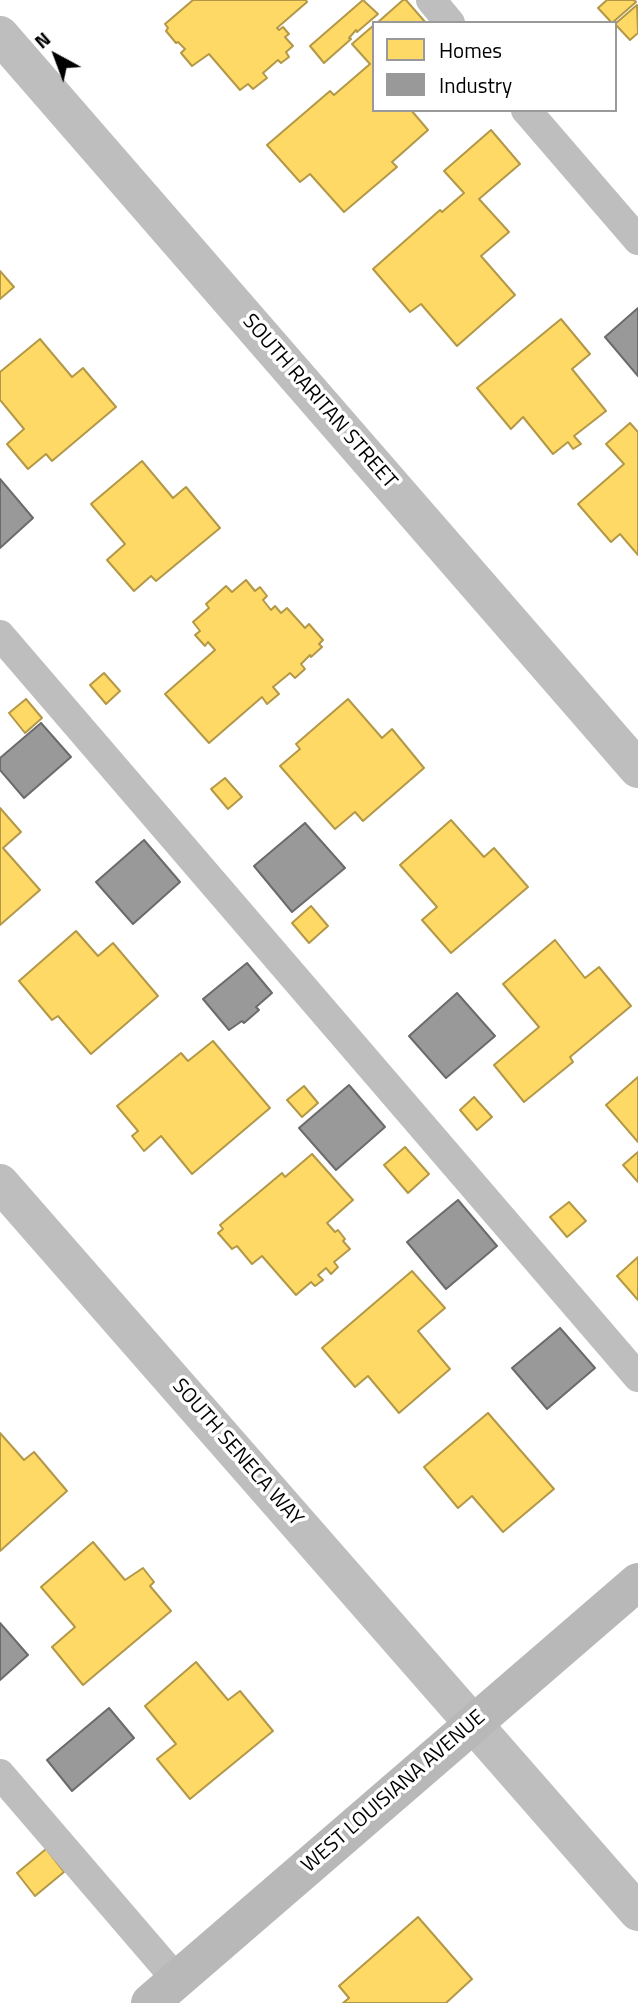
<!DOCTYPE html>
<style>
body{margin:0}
#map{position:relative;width:638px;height:2003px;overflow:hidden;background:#fff;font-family:"Titillium Web",sans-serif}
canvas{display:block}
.legend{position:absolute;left:372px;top:21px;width:245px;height:91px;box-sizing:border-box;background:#fff;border:2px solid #999;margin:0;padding:9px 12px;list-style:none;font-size:21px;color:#000}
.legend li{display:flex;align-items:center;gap:14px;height:35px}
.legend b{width:35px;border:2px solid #999}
.north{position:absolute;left:21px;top:21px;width:70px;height:70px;-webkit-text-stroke:5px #fff;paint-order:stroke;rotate:319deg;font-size:19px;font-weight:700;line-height:28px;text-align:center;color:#000}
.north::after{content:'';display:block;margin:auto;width:24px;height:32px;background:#000;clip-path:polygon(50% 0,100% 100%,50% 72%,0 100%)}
</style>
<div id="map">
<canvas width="638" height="2003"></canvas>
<ul class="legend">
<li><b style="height:19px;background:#ffd966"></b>Homes</li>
<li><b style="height:19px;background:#999"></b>Industry</li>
</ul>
<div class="north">N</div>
</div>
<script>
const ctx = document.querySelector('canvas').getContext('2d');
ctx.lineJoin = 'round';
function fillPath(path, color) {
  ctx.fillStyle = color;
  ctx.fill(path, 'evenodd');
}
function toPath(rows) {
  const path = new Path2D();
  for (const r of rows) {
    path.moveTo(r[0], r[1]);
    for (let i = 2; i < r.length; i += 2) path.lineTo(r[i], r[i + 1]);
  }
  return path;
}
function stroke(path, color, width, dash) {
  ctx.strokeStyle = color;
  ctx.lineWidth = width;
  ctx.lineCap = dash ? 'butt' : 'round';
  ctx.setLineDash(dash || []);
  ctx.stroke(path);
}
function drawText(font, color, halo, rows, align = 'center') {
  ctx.font = font + ' "Titillium Web",sans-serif';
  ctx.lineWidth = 7;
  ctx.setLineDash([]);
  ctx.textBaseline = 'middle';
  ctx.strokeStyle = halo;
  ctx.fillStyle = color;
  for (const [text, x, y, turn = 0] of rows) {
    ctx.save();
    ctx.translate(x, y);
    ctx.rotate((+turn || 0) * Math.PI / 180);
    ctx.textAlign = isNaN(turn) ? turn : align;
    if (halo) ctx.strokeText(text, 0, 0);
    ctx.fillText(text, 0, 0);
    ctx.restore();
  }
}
const homes = toPath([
 [193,0,306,0,307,2,277,28,279,30,283,27,289,34,285,37,293,46,286,52,289,57,281,63,278,60,263,73,267,78,253,89,248,84,240,90,209,54,192,66,181,53,185,49,178,42,176,43,166,31,168,28,165,24,193,0],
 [363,0,378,14,357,32,356,30,349,38,351,39,324,63,310,46,363,0],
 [403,0,406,0,426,23,377,23,403,0],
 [607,0,634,0,636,2,612,23,598,8,607,0],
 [637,5,638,33,630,40,615,24,637,5],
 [374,25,374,110,411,110,428,130,392,162,397,167,344,212,310,174,300,182,267,145,330,91,334,95,370,64,352,44,374,25],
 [491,130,520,164,479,199,509,232,481,256,515,295,457,346,421,304,410,312,373,269,440,210,442,212,464,193,444,171,491,130],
 [0,271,14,287,0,299,0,271],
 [561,319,590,354,572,369,606,411,574,436,581,444,573,449,568,442,553,454,523,417,511,429,477,388,561,319],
 [40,339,72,377,83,368,116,407,52,461,46,454,28,469,7,444,24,429,0,400,0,372,40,339],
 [630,423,638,432,638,555,620,534,611,542,578,504,624,464,606,444,630,423],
 [142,461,173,498,186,487,220,528,156,581,151,576,134,591,107,560,125,544,91,504,142,461],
 [246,580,255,591,260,587,267,596,263,600,271,610,275,606,281,613,287,608,305,628,309,624,323,640,319,644,322,647,311,657,310,655,301,664,305,669,295,678,290,673,273,687,279,694,267,704,262,697,209,743,165,694,215,650,208,642,205,646,195,635,200,631,193,622,209,608,206,604,226,586,232,592,246,580],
 [104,673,120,691,106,704,90,685,104,673],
 [26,699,42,718,25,733,9,713,26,699],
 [348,699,382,738,392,729,424,768,363,821,355,812,335,829,280,766,300,749,296,744,348,699],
 [225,778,242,797,228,809,211,789,225,778],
 [0,808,21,832,3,848,40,890,0,925,0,808],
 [451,820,484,857,494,848,528,887,451,953,422,920,437,907,400,865,451,820],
 [311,906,328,926,309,943,292,923,311,906],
 [76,931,98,956,113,943,158,996,91,1054,58,1016,52,1020,19,981,76,931],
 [555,940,585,978,599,967,631,1006,570,1057,573,1062,524,1102,494,1065,539,1027,503,984,555,940],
 [213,1041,270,1108,192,1174,161,1136,144,1151,132,1136,138,1131,117,1106,181,1053,188,1061,213,1041],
 [638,1077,638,1142,606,1105,638,1077],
 [304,1086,318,1103,302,1117,287,1100,304,1086],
 [474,1097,492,1117,477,1130,460,1110,474,1097],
 [405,1147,429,1174,408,1193,384,1165,405,1147],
 [638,1152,638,1182,623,1165,638,1152],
 [312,1154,353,1200,327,1223,335,1232,338,1230,345,1239,343,1241,350,1249,334,1262,338,1267,331,1274,326,1268,318,1275,323,1280,315,1286,311,1282,296,1295,262,1256,252,1264,237,1246,232,1249,218,1233,223,1229,220,1225,282,1173,285,1177,312,1154],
 [569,1202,586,1221,567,1237,550,1217,569,1202],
 [638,1257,638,1300,617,1276,638,1257],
 [412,1271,445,1308,418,1331,450,1369,399,1413,368,1376,355,1387,322,1348,412,1271],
 [488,1413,554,1489,503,1532,472,1496,458,1508,424,1467,488,1413],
 [0,1433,24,1460,34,1452,67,1491,0,1551,0,1433],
 [93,1542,125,1580,143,1568,154,1582,150,1586,171,1611,83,1685,52,1647,75,1627,41,1587,93,1542],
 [196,1662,228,1700,240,1691,273,1731,190,1799,157,1759,176,1744,145,1706,196,1662],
 [46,1849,64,1872,35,1896,17,1873,46,1849],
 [418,1917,472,1979,446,2003,343,2003,349,1998,339,1986,418,1917]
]);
const industry = toPath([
 [638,308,638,376,605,337,638,308],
 [0,479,33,518,0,548,0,479],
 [41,723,71,757,24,798,0,770,0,758,41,723],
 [305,823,345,868,292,912,254,866,305,823],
 [144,840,180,882,133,924,96,882,144,840],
 [247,963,272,993,256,1007,259,1010,244,1023,242,1021,229,1030,203,999,247,963],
 [457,993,495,1036,446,1078,409,1036,457,993],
 [349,1085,385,1127,336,1170,299,1128,349,1085],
 [458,1200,497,1246,446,1289,407,1242,458,1200],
 [560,1328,595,1368,547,1409,512,1368,560,1328],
 [0,1623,28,1655,0,1680,0,1623],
 [109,1708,134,1738,72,1791,47,1760,109,1708]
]);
const lane = toPath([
 [431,0,450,23],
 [526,110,638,240],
 [0,635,638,1377],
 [0,1774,177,1980]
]);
const street = toPath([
 [0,35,638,769],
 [0,1183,638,1912]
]);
const secondary = toPath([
 [150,2003,638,1582]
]);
const streetNames = [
 ["SOUTH RARITAN STREET",319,402,49],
 ["SOUTH SENECA WAY",237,1453,49],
 ["WEST LOUISIANA AVENUE",394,1792,-41]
];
fillPath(homes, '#ffd966');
stroke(homes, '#b29847', 2);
fillPath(industry, '#999');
stroke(industry, '#6b6b6b', 2);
stroke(lane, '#bebebe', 30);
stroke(street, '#bebebe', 38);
stroke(secondary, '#b8b8b8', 38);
drawText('21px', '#000', '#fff', streetNames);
</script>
